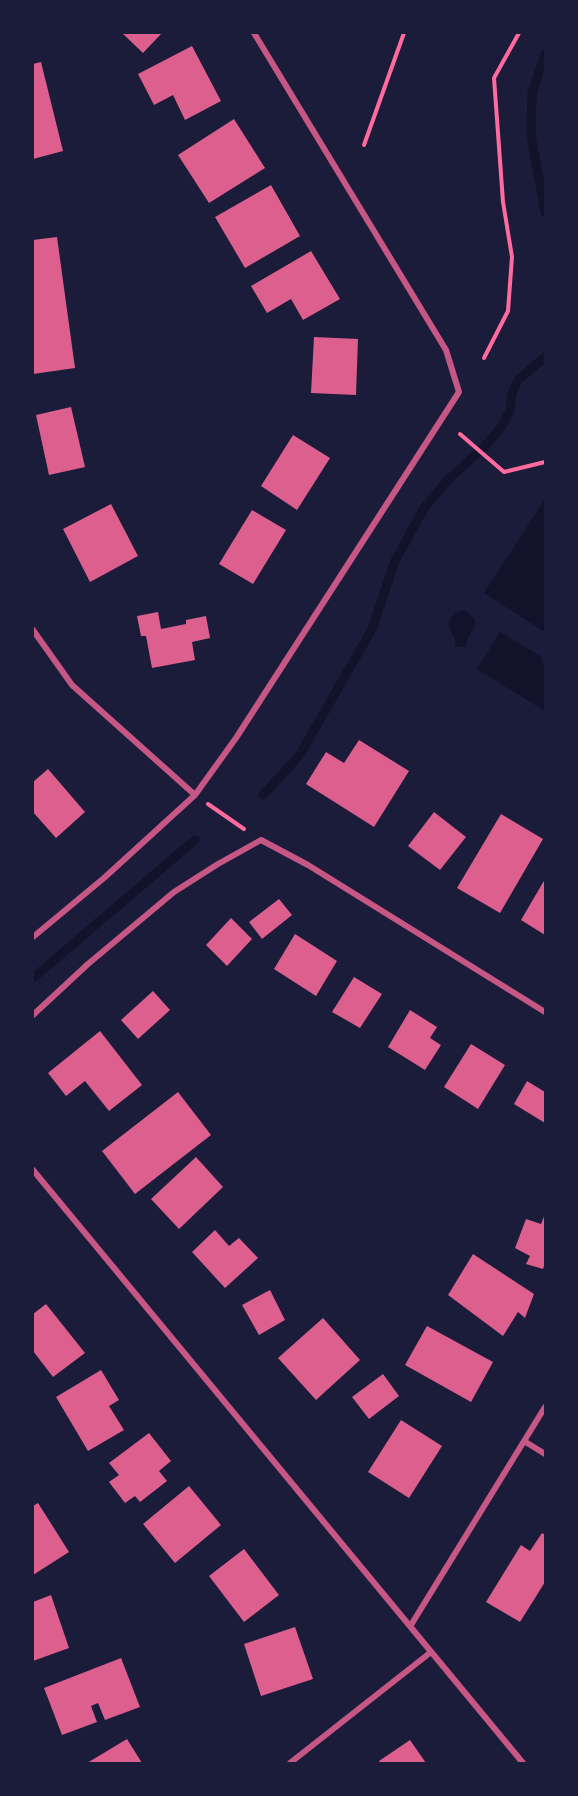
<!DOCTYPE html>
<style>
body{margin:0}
#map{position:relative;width:578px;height:1796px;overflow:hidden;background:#1b1b3a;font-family:"Golos Text",sans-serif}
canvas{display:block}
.frame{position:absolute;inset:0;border:34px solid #1b1b3a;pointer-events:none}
</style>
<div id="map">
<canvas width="578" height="1796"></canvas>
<div class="frame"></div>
</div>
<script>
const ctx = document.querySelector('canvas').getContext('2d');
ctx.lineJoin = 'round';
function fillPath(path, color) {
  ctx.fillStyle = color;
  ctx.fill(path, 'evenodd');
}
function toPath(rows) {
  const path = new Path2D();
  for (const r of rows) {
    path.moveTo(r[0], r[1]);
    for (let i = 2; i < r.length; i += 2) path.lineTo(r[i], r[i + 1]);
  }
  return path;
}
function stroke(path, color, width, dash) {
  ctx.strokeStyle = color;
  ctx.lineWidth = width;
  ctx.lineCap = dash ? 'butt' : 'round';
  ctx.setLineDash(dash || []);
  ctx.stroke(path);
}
const water = toPath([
 [545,499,545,632,484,593],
 [465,610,475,619,475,625,467,640,466,647,455,647,455,640,448,624,454,613],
 [500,632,540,656,545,667,545,711,477,669]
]);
const stream = toPath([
 [545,54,532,94,531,136,545,212],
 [263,795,299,756,372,629,395,561,424,508,447,481,484,447,500,429,510,411,512,394,518,380,545,357],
 [33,978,195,840]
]);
const building = toPath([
 [122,33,162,33,143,53],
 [192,46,221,101,185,120,173,95,154,105,138,74],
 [41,62,63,151,33,159,33,64],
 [234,119,265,168,209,203,178,155],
 [271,185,300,236,245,268,215,217],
 [57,237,75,368,33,374,33,240],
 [311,251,340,299,303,320,291,299,267,313,251,286],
 [314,337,358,339,356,395,311,393],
 [71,407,85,467,49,475,36,415],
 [293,435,330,458,297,510,261,486],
 [111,504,138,556,90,582,63,529],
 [252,510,286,530,253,584,219,564],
 [158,612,161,629,186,624,186,620,206,616,210,638,192,642,195,660,152,668,146,636,141,636,137,616],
 [359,740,409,771,374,827,306,784,326,752,344,763],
 [48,769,85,812,56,838,33,812,33,782],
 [434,812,466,837,440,870,408,846],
 [501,814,543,839,500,913,457,888],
 [545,879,545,935,521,920],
 [279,899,292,915,262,939,249,922],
 [231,918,252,939,227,966,206,945],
 [295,934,337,961,316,996,274,969],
 [354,977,382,994,360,1028,332,1012],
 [153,991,170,1010,138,1039,121,1020],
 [410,1010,437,1027,430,1038,441,1045,425,1070,388,1047],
 [100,1031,142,1085,109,1111,85,1081,66,1096,48,1073],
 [471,1044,505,1065,478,1109,444,1087],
 [527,1081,545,1092,545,1123,514,1104],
 [178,1092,211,1135,135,1194,102,1151],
 [196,1157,223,1187,179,1229,151,1199],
 [545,1214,545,1263,543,1269,526,1264,530,1256,515,1248,526,1219,541,1224],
 [215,1230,229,1246,239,1238,258,1258,225,1288,192,1252],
 [473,1254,534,1294,525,1318,518,1312,503,1336,448,1295],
 [270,1290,285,1320,259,1335,242,1305],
 [46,1304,85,1353,53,1377,33,1351,33,1314],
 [323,1318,360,1360,316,1400,278,1358],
 [427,1326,493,1362,471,1402,405,1365],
 [101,1370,119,1400,109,1406,124,1430,88,1451,56,1397],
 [383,1374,399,1396,369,1419,352,1397],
 [401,1420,442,1446,409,1498,368,1472],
 [149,1433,171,1461,159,1471,167,1481,140,1502,135,1496,125,1503,109,1482,119,1475,109,1463],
 [189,1486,221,1525,175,1563,143,1524],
 [38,1503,69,1552,33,1575,33,1506],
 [542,1533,545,1535,545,1582,520,1622,486,1602,521,1545,530,1551],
 [244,1549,279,1595,244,1622,209,1576],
 [51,1595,69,1648,33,1661,33,1602],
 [295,1627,313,1679,261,1696,244,1644],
 [121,1658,140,1707,105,1720,98,1703,91,1706,97,1722,62,1735,44,1688],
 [127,1739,142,1763,87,1763],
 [410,1740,426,1763,380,1763,379,1761]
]);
const path = toPath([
 [364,145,404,33],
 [484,358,508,311,512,257,503,202,494,78,519,33],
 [460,434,504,472,545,462],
 [208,804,244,829]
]);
const minor = toPath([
 [33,630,72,685,195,795],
 [33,937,104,878,195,795,236,738,459,392,446,350,254,33],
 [33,1015,88,964,174,892,218,864,261,840,308,865,545,1012],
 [33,1170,523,1763],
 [524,1441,545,1454],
 [411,1625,545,1407],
 [290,1763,431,1652]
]);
fillPath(water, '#12122b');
stroke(stream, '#12122b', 9);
fillPath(building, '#dd5f8e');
stroke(path, '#ff6b9d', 4);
stroke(minor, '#c65784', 6);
</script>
